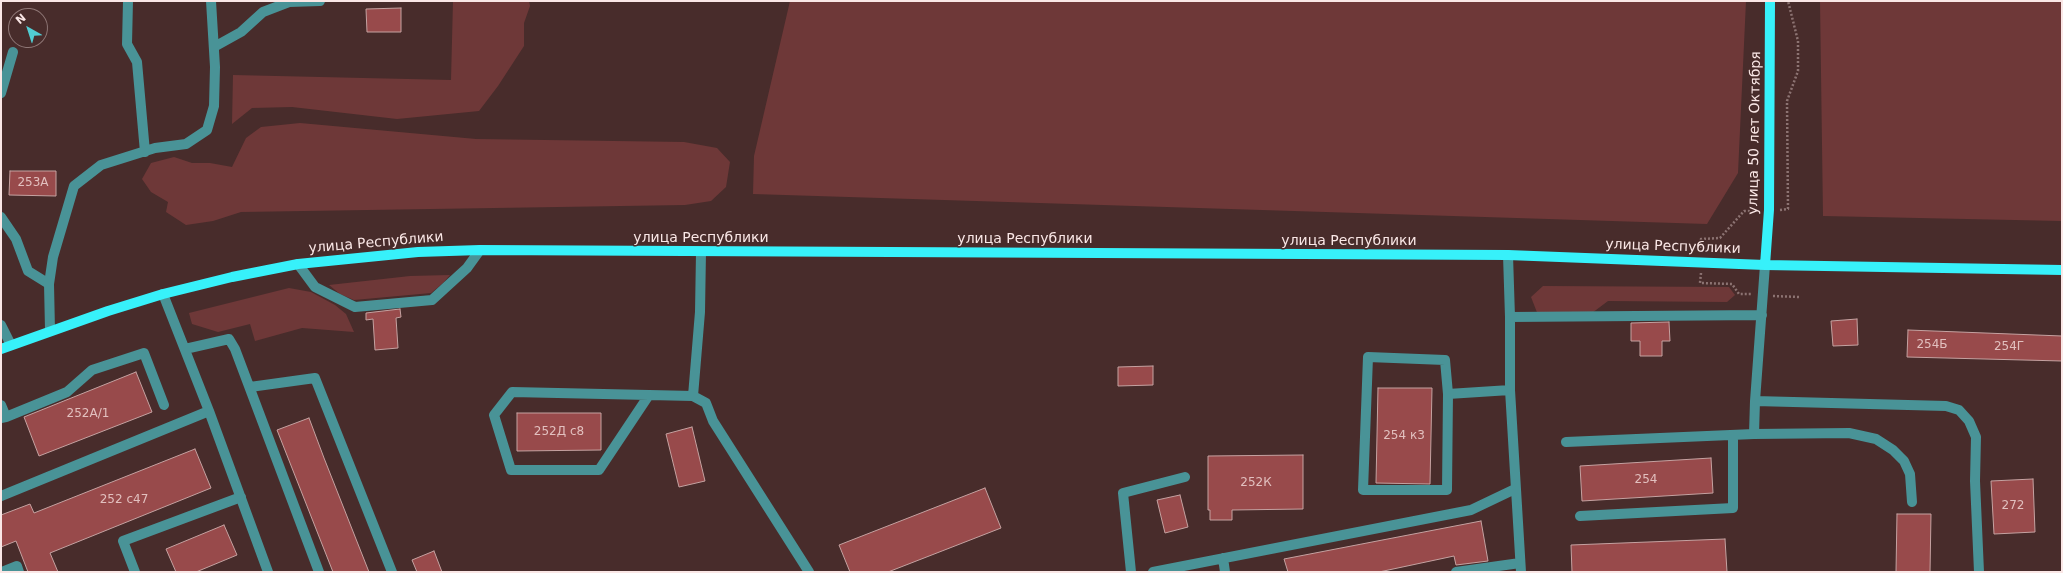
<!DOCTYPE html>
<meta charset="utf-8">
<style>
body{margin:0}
#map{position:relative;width:2063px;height:573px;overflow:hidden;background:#482c2b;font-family:"DejaVu Sans",sans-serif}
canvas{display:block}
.frame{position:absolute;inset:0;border:2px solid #fae7e6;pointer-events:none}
.north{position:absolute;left:8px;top:8px;width:40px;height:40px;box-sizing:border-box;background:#482c2b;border:1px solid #8f7776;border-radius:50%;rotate:321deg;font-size:11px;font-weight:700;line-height:16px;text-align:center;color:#fae7e6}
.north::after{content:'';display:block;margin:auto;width:14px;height:18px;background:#51ccd2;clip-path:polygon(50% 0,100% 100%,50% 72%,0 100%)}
</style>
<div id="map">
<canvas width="2063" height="573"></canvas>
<div class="frame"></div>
<div class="north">N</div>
</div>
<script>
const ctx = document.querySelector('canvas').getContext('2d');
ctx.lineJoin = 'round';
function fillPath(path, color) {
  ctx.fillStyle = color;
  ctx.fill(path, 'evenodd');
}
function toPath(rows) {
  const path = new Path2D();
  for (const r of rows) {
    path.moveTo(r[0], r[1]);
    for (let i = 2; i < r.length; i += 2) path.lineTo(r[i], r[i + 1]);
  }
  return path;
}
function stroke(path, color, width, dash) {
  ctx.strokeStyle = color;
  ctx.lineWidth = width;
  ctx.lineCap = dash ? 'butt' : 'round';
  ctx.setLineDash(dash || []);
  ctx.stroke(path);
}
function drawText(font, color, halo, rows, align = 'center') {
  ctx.font = font + ' "DejaVu Sans",sans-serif';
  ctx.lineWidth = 3;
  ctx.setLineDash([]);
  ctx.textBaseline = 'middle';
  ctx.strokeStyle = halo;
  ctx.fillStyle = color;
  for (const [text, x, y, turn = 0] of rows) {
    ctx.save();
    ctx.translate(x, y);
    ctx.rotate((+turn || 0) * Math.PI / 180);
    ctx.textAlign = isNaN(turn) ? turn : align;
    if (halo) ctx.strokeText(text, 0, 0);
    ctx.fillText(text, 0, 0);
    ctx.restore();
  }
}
const green = toPath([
 [453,1,529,1,530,6,524,23,524,46,498,86,479,111,397,119,292,107,252,108,232,124,233,75,451,80],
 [790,1,1746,1,1738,173,1707,224,753,194,754,156],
 [1820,1,2062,1,2062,221,1823,216],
 [300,123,476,139,684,142,717,148,730,162,726,187,711,201,685,205,241,212,213,221,186,225,166,212,168,202,151,192,142,179,151,163,174,157,192,163,210,163,232,167,246,138,261,127],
 [450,275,443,283,431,293,354,300,340,294,329,285,410,276],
 [1543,286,1729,287,1735,295,1727,302,1608,301,1588,316,1538,315,1531,297],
 [289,288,311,292,335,305,346,314,354,332,302,328,255,341,250,324,218,332,192,324,189,313]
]);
const building = toPath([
 [401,8,401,32,367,32,366,9,401,8],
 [10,171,56,171,56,196,9,195,10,171],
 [400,309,401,317,396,318,398,348,375,350,373,319,366,320,366,313,400,309],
 [1857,319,1858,345,1833,346,1831,321,1857,319],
 [1669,322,1670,341,1662,341,1662,356,1640,356,1640,341,1631,341,1631,323,1669,322],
 [1908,330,2062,336,2062,361,1907,357,1908,330],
 [1153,366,1153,385,1118,386,1118,367,1153,366],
 [136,372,152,412,39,456,24,417,136,372],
 [1378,388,1432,388,1430,484,1376,483,1378,388],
 [517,413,601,413,601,450,517,451,517,413],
 [309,418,324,458,369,572,333,572,277,430,309,418],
 [692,427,705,481,679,487,666,434,692,427],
 [195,449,211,488,50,553,58,572,28,572,16,541,1,547,1,515,30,504,34,513,195,449],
 [1303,455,1303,509,1232,510,1232,520,1210,520,1210,510,1208,510,1208,456,1303,455],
 [1711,458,1713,493,1582,501,1580,466,1711,458],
 [2033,479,2035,532,1994,534,1991,481,2033,479],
 [985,488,1001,528,888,572,850,572,839,545,985,488],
 [1180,495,1188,527,1165,533,1157,500,1180,495],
 [1897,514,1931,514,1930,572,1896,572,1897,514],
 [1481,521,1488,561,1456,565,1454,556,1379,572,1288,572,1284,559,1481,521],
 [224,525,237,555,196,572,176,572,166,549,224,525],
 [1725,539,1727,572,1572,572,1571,545,1725,539],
 [434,551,442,572,417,572,412,560,434,551]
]);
const path = toPath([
 [1780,210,1788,209,1787,101,1798,71,1798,41,1788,1],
 [1701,252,1701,239,1720,238,1744,211,1759,211],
 [1701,273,1700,283,1732,284,1739,294,1752,294],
 [1773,296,1799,297]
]);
const minor = toPath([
 [128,1,127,44,137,62,145,152],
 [214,47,241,32,263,12,289,2,320,1],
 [1,93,13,52],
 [1,217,16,239,28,271,49,284],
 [701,252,700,312,693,396,706,403,713,421,809,572],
 [1508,255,1510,317,1762,315],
 [298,264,315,287,355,307,432,300,467,268,480,250],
 [1765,265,1755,401,1946,406,1959,410,1969,421,1976,437,1975,481,1979,572],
 [163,294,209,411,268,572],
 [1510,317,1510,390,1521,572],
 [1,325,11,345],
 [50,330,49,284,53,257,74,186,101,165,155,148,186,144,207,130,214,106,215,67,211,1],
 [185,349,229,339,235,349,319,572],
 [1368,357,1445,360,1448,394,1447,490,1363,490,1368,357],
 [250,387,315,378,392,572],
 [1448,394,1510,390],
 [649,395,599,470,511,470,494,415,512,392,649,395,693,396],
 [1,405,6,417,1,418],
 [6,417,67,392,92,370,144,353,164,405],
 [1754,434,1849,433,1876,439,1893,450,1904,461,1910,474,1912,502],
 [1566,442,1754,434,1755,401],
 [1,496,209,411],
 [1580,516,1733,508,1733,435],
 [1223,558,1225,572],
 [2,572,17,566,19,572],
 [135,572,123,541,241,497],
 [1131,572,1123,493,1185,477],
 [1153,572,1471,510,1515,489],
 [1456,572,1520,563]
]);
const major = toPath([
 [1765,265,1769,210,1770,1],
 [1,349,108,311,163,294,232,277,298,264,418,252,480,250,1508,255,1765,265,2062,270]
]);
const numberNames = [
 ["253А",33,183],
 ["254Б",1932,345],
 ["254Г",2009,347],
 ["252А/1",88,414],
 ["252Д с8",559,432],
 ["254 к3",1404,436],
 ["254",1646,480],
 ["252К",1256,483],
 ["252 с47",124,500],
 ["272",2013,506]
];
const streetNames = [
 ["улица 50 лет Октября",1755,133,-89],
 ["улица Республики",701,238],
 ["улица Республики",1025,239],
 ["улица Республики",1349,241],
 ["улица Республики",376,243,-5],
 ["улица Республики",1673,247,2]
];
fillPath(green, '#6e3838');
fillPath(building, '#984a4b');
stroke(building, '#c5a2a1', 1);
stroke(path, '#8c7372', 2.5, [2, 2]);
stroke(minor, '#499397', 10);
stroke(major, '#37f1fa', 10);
drawText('12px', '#e2c0bf', null, numberNames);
drawText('14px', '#fae7e6', '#482c2b', streetNames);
</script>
